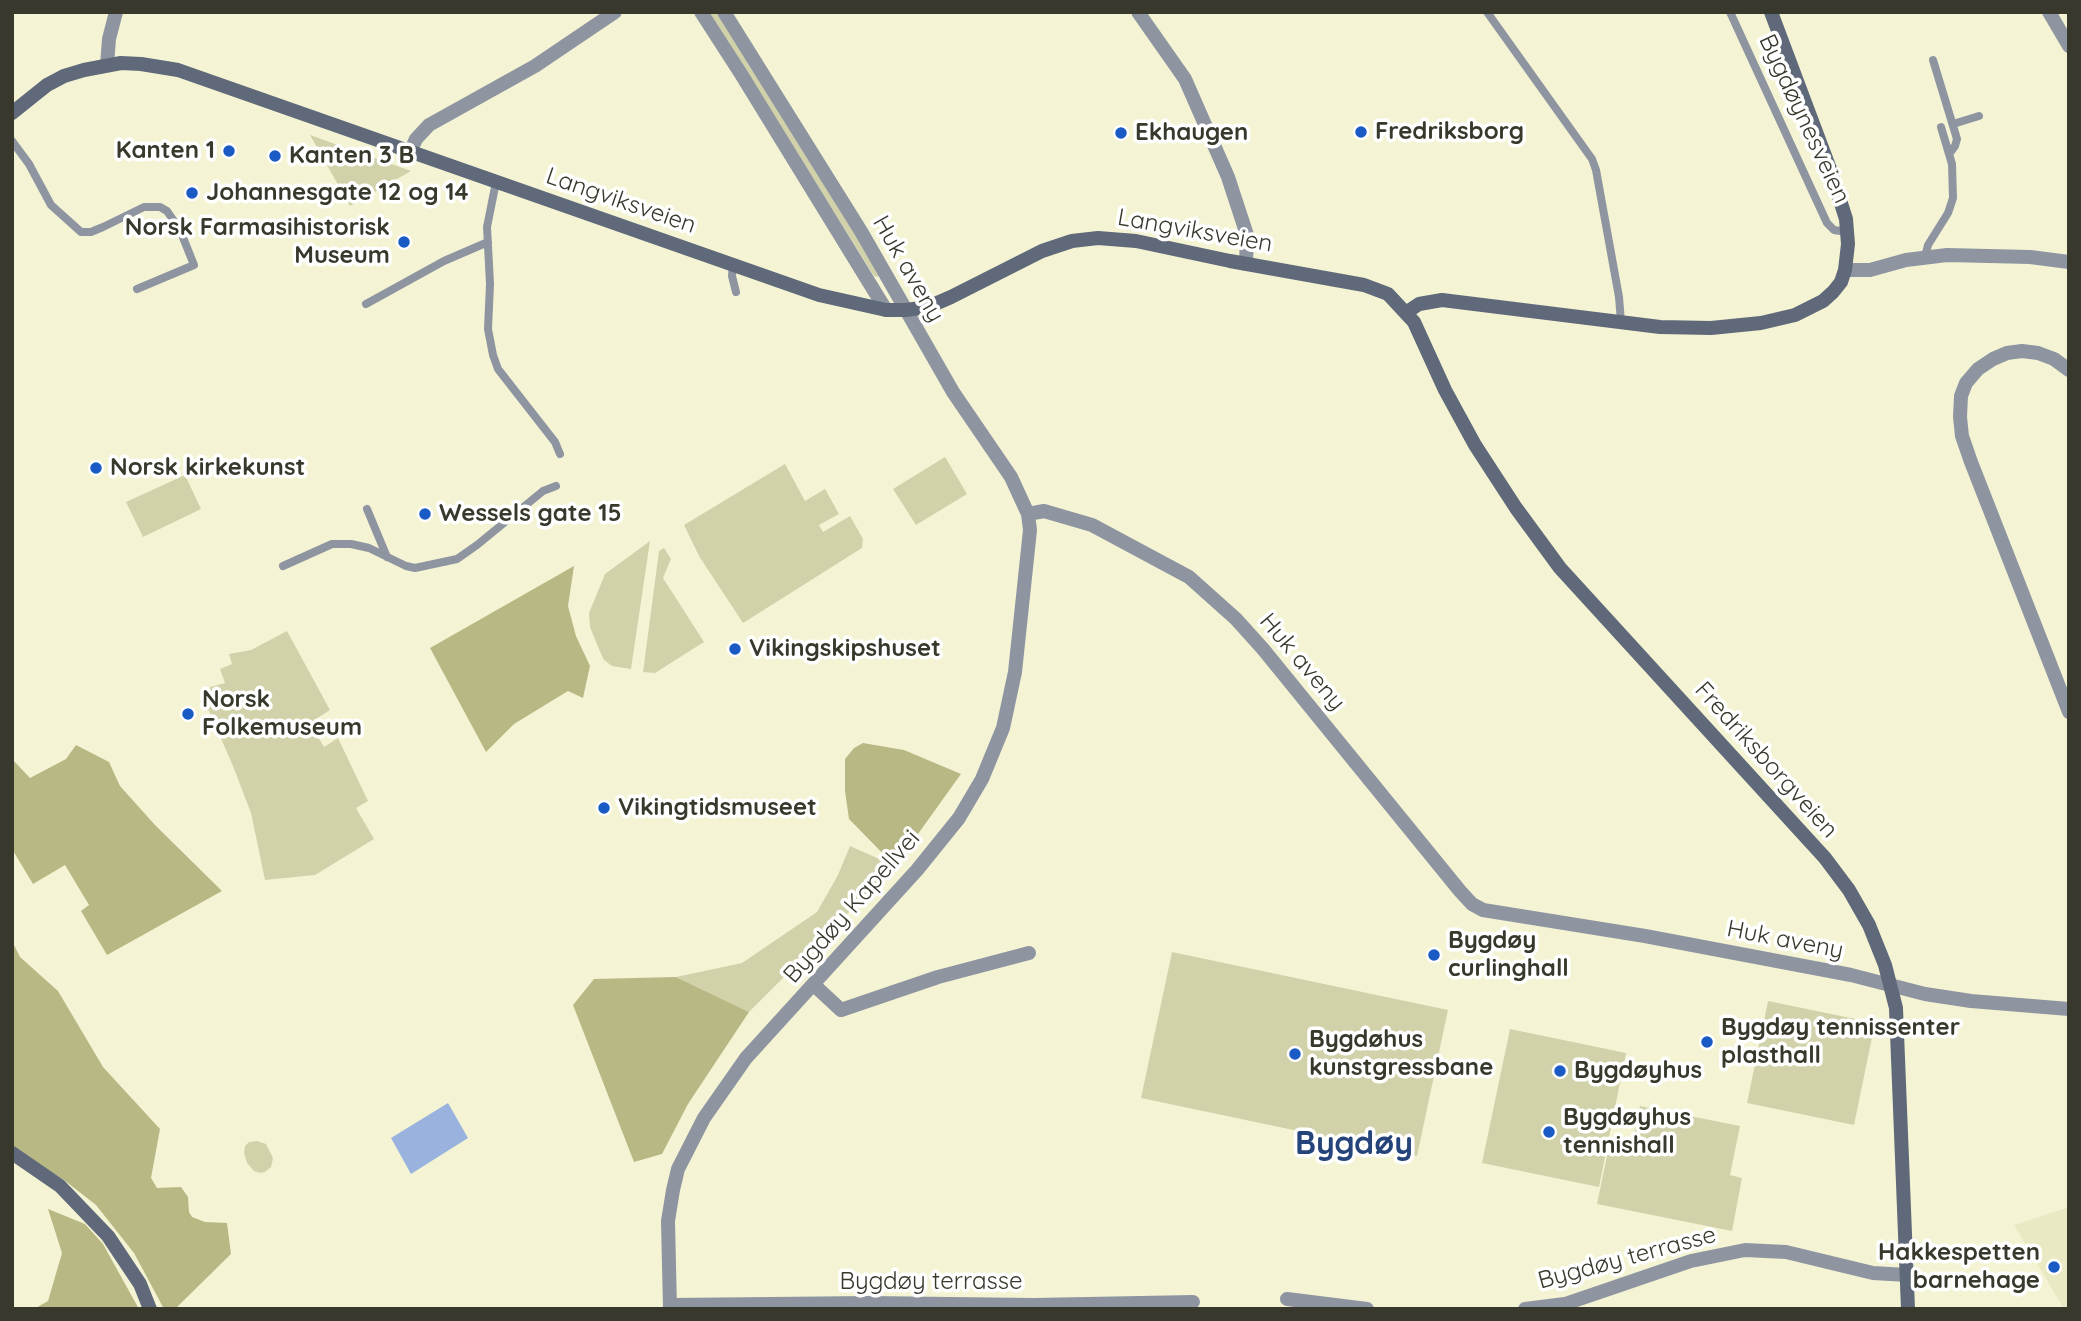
<!DOCTYPE html>
<meta charset="utf-8">
<style>
body{margin:0}
#map{position:relative;width:2081px;height:1321px;overflow:hidden;background:#f4f4d5;font-family:Quicksand,sans-serif}
canvas{display:block}
.frame{position:absolute;inset:0;border:14px solid #38382c;pointer-events:none}
</style>
<div id="map">
<canvas width="2081" height="1321"></canvas>
<div class="frame"></div>
</div>
<script>
const ctx = document.querySelector('canvas').getContext('2d');
ctx.lineJoin = 'round';
function fillPath(path, color) {
  ctx.fillStyle = color;
  ctx.fill(path, 'evenodd');
}
function toPath(rows) {
  const path = new Path2D();
  for (const r of rows) {
    path.moveTo(r[0], r[1]);
    for (let i = 2; i < r.length; i += 2) path.lineTo(r[i], r[i + 1]);
  }
  return path;
}
function stroke(path, color, width, dash) {
  ctx.strokeStyle = color;
  ctx.lineWidth = width;
  ctx.lineCap = dash ? 'butt' : 'round';
  ctx.setLineDash(dash || []);
  ctx.stroke(path);
}
function drawText(font, color, halo, rows, align = 'center') {
  ctx.font = font + ' Quicksand,sans-serif';
  ctx.lineWidth = 7;
  ctx.setLineDash([]);
  ctx.textBaseline = 'middle';
  ctx.strokeStyle = halo;
  ctx.fillStyle = color;
  for (const [text, x, y, turn = 0] of rows) {
    ctx.save();
    ctx.translate(x, y);
    ctx.rotate((+turn || 0) * Math.PI / 180);
    ctx.textAlign = isNaN(turn) ? turn : align;
    if (halo) ctx.strokeText(text, 0, 0);
    ctx.fillText(text, 0, 0);
    ctx.restore();
  }
}
const built = toPath([
 [2069,1207,2069,1309,2064,1309,2014,1225]
]);
const green = toPath([
 [709,12,716,12,879,272,878,277,874,276],
 [310,135,411,171,350,206],
 [945,457,967,494,916,525,893,489],
 [785,464,805,501,825,489,839,514,819,525,823,532,850,516,863,539,862,548,743,623,699,556,684,525],
 [185,475,201,509,143,537,126,502],
 [650,541,631,669,612,666,604,660,598,647,590,627,589,613,605,574],
 [664,548,671,559,663,578,704,642,655,673,643,672,659,551],
 [287,631,330,710,310,723,324,747,338,738,368,801,356,808,374,839,315,875,265,880,251,813,233,766,208,709,210,687,225,683,220,669,232,664,229,654,251,650],
 [850,846,895,866,749,1012,676,977,742,963,817,912,838,875],
 [1172,952,1448,1010,1417,1156,1141,1098],
 [1768,1001,1875,1023,1854,1125,1747,1103],
 [1510,1029,1626,1053,1599,1187,1482,1163],
 [1640,1106,1740,1126,1730,1175,1742,1178,1732,1231,1597,1204,1608,1151,1630,1155],
 [257,1141,266,1144,273,1158,271,1167,265,1172,260,1173,254,1171,247,1163,244,1153,245,1146,249,1142]
]);
const forest = toPath([
 [574,566,568,606,576,636,590,666,583,698,568,691,514,724,486,752,430,648],
 [863,743,904,750,961,774,895,866,849,819,845,791,845,759,854,748],
 [76,745,109,762,120,786,155,825,222,891,107,955,81,911,89,905,65,865,33,884,12,849,12,759,30,778,66,759],
 [12,941,20,957,58,991,103,1067,160,1129,151,1178,157,1188,181,1187,188,1197,189,1212,192,1217,205,1222,227,1223,231,1254,175,1309,164,1309,134,1253,96,1205,64,1180,12,1147],
 [676,977,749,1012,688,1104,662,1154,634,1162,573,1005,594,979],
 [48,1209,85,1224,103,1244,139,1309,34,1309,48,1301,62,1253]
]);
const water = toPath([
 [448,1103,468,1138,411,1174,391,1138]
]);
const lane = toPath([
 [1487,12,1592,159,1596,170,1619,297,1621,322],
 [1730,12,1827,223,1834,230,1847,232],
 [1933,60,1957,139,1955,146,1949,154],
 [1953,124,1979,116],
 [12,141,29,164,51,205,81,232,91,232,103,227,144,207,160,207,167,211,180,230,194,265,137,289],
 [496,182,487,227,490,284,488,329,493,355,498,369,555,442,560,454],
 [1925,257,1928,245,1948,213,1953,198,1952,164,1941,127],
 [733,264,732,276,736,292],
 [366,304,444,261,488,242],
 [367,509,387,557],
 [283,566,332,544,351,544,369,548,406,566,415,568,457,559,477,545,543,491,556,486]
]);
const street = toPath([
 [701,12,741,74,886,310],
 [1138,12,1185,79,1228,177,1247,235,1246,264],
 [2049,12,2069,46],
 [107,65,109,39,116,12],
 [410,152,416,139,429,125,535,66,615,12],
 [1845,270,1870,270,1906,260,1947,255,2030,257,2069,262],
 [2069,370,2054,359,2038,353,2022,351,2007,353,1993,359,1978,369,1966,383,1961,396,1960,417,1962,436,1971,462,2069,712],
 [1028,514,1044,511,1092,525,1189,577,1236,619,1263,649,1460,891,1472,904,1483,910,1645,936,1851,975,1925,994,1971,1001,2069,1009],
 [814,985,841,1010,938,977,1029,953],
 [1287,1299,1367,1309],
 [670,1305,869,1303,1034,1305,1193,1302],
 [670,1309,668,1221,673,1190,678,1169,704,1118,746,1058,917,870,959,818,982,779,1003,728,1015,672,1030,530,1028,514,1011,477,953,392,862,233,724,12],
 [1525,1309,1565,1304,1691,1261,1745,1250,1786,1252,1873,1273,1907,1275]
]);
const secondary = toPath([
 [12,113,47,85,64,76,84,70,121,63,141,64,178,70,819,295,886,310,906,310,928,307,951,297,1042,251,1072,241,1098,238,1136,241,1230,261,1364,285,1388,294,1414,322,1445,390,1475,445,1516,508,1560,568,1825,858,1849,890,1869,925,1885,965,1896,1008,1908,1309],
 [1407,312,1419,304,1442,300,1660,327,1711,328,1761,323,1795,315,1823,301,1833,292,1841,282,1845,270,1848,244,1846,219,1830,169,1771,12],
 [12,1153,60,1186,108,1236,140,1284,150,1309]
]);
const markers = [
 [1361,132,7,"#195ac5"],
 [1121,133,7,"#195ac5"],
 [229,151,7,"#195ac5"],
 [275,156,7,"#195ac5"],
 [192,193,7,"#195ac5"],
 [404,242,7,"#195ac5"],
 [96,468,7,"#195ac5"],
 [425,514,7,"#195ac5"],
 [735,649,7,"#195ac5"],
 [188,714,7,"#195ac5"],
 [604,808,7,"#195ac5"],
 [1434,955,7,"#195ac5"],
 [1707,1042,7,"#195ac5"],
 [1295,1054,7,"#195ac5"],
 [1560,1071,7,"#195ac5"],
 [1549,1132,7,"#195ac5"],
 [2054,1267,7,"#195ac5"]
];
const streetNames = [
 ["Bygdøynesveien",1804,119,65],
 ["Langviksveien",621,201,19],
 ["Langviksveien",1195,231,10],
 ["Huk aveny",908,269,60],
 ["Huk aveny",1302,662,50],
 ["Fredriksborgveien",1766,760,48],
 ["Bygdøy Kapellvei",852,907,-49],
 ["Huk aveny",1785,940,11],
 ["Bygdøy terrasse",1627,1258,-15],
 ["Bygdøy terrasse",931,1282]
];
const poiNames = [
 ["Fredriksborg",1375,132],
 ["Ekhaugen",1135,133],
 ["Kanten 1",215,151,"right"],
 ["Kanten 3 B",289,156],
 ["Johannesgate 12 og 14",206,193],
 ["Norsk Farmasihistorisk",390,228,"right"],
 ["Museum",390,256,"right"],
 ["Norsk kirkekunst",110,468],
 ["Wessels gate 15",439,514],
 ["Vikingskipshuset",749,649],
 ["Norsk",202,700],
 ["Folkemuseum",202,728],
 ["Vikingtidsmuseet",618,808],
 ["Bygdøy",1448,941],
 ["curlinghall",1448,969],
 ["Bygdøy tennissenter",1721,1028],
 ["plasthall",1721,1056],
 ["Bygdøhus",1309,1040],
 ["kunstgressbane",1309,1068],
 ["Bygdøyhus",1574,1071],
 ["Bygdøyhus",1563,1118],
 ["tennishall",1563,1146],
 ["Hakkespetten",2040,1253,"right"],
 ["barnehage",2040,1281,"right"]
];
const districtNames = [
 ["Bygdøy",1354,1144]
];
fillPath(built, '#e9e9c3');
fillPath(green, '#d2d2aa');
fillPath(forest, '#b8b885');
fillPath(water, '#99b3de');
stroke(lane, '#8e95a0', 8);
stroke(street, '#8e95a0', 14);
stroke(secondary, '#5f6979', 14);
for (const [x, y, r, color] of markers) {
  const dot = new Path2D();
  dot.arc(x, y, r, 0, 2 * Math.PI);
  ctx.fillStyle = color;
  ctx.fill(dot);
  stroke(dot, '#fff', 2.5);
}
drawText('24px', '#38382c', '#fff', streetNames);
drawText('bold 24px', '#38382c', '#fff', poiNames, 'left');
drawText('bold 32px', '#24447a', '#fff', districtNames);
</script>
